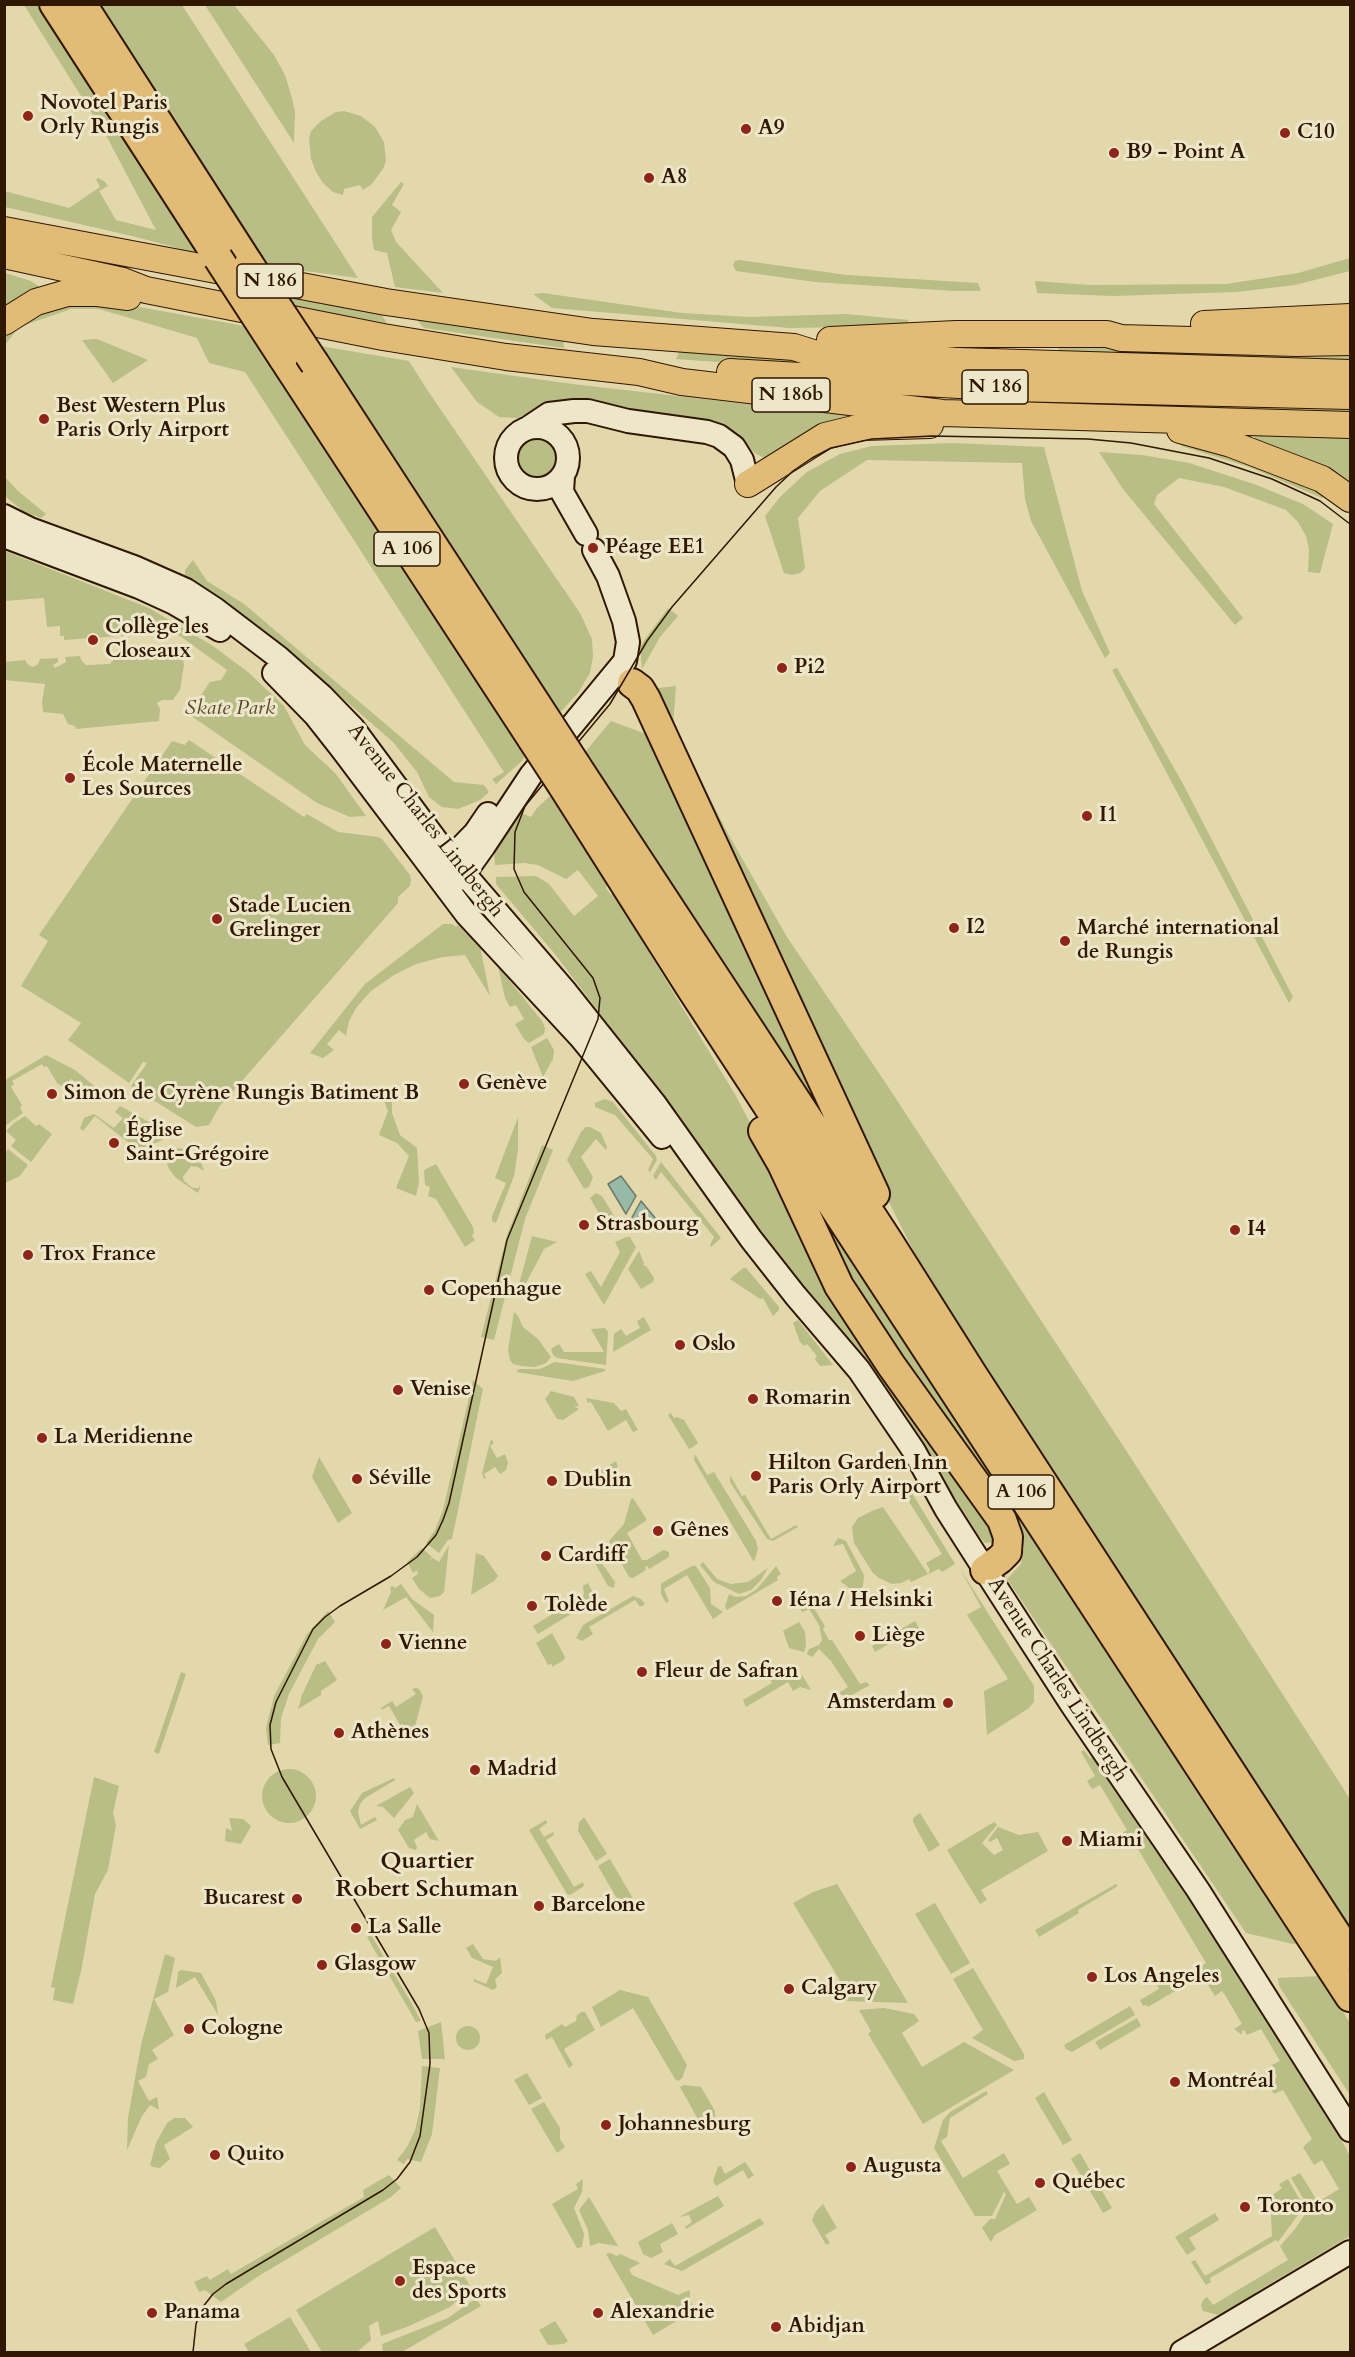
<!DOCTYPE html>
<meta charset="utf-8">
<style>
body{margin:0}
#map{position:relative;width:1355px;height:2357px;overflow:hidden;background:#e3d8ac;font-family:Cardo,serif}
canvas{display:block}
.frame{position:absolute;inset:0;border:6px solid #301702;pointer-events:none}
</style>
<div id="map">
<canvas width="1355" height="2357"></canvas>
<div class="frame"></div>
</div>
<script>
const ctx = document.querySelector('canvas').getContext('2d');
ctx.lineJoin = 'round';
function fillPath(path, color) {
  ctx.fillStyle = color;
  ctx.fill(path, 'evenodd');
}
function toPath(rows) {
  const path = new Path2D();
  for (const r of rows) {
    if (r.length === 3) {
      path.moveTo(r[0] + r[2], r[1]);
      path.arc(r[0], r[1], r[2], 0, 2 * Math.PI);
      continue;
    }
    path.moveTo(r[0], r[1]);
    for (let i = 2; i < r.length; i += 2) path.lineTo(r[i], r[i + 1]);
  }
  return path;
}
function stroke(path, color, width, dash) {
  ctx.strokeStyle = color;
  ctx.lineWidth = width;
  ctx.lineCap = dash ? 'butt' : 'round';
  ctx.setLineDash(dash || []);
  ctx.stroke(path);
}
function drawText(font, color, halo, rows, align = 'center') {
  ctx.font = font + ' Cardo,serif';
  ctx.lineWidth = 6;
  ctx.setLineDash([]);
  ctx.textBaseline = 'middle';
  ctx.strokeStyle = halo;
  ctx.fillStyle = color;
  for (const [text, x, y, turn = 0] of rows) {
    ctx.save();
    ctx.translate(x, y);
    ctx.rotate((+turn || 0) * Math.PI / 180);
    ctx.textAlign = isNaN(turn) ? turn : align;
    if (halo) ctx.strokeText(text, 0, 0);
    ctx.fillText(text, 0, 0);
    ctx.restore();
  }
}
const green = toPath([
 [24,5,37,5,204,255,132,236,5,207,4,191,69,208,100,187,96,179,98,178,104,181,108,186,99,191,116,220,156,230,108,139],
 [95,5,182,5,358,278,259,265],
 [205,5,234,5,274,55,285,75,292,98,295,112,294,143],
 [344,111,361,116,375,127,384,142,386,161,383,169,372,184,363,190,360,185,344,189,343,195,333,192,323,183,316,172,311,159,309,139,311,131,321,121,336,112],
 [401,182,404,184,392,205,401,212,391,230,396,242,443,293,395,287,387,253,374,250,372,237,372,217],
 [1350,258,1350,271,1295,285,1237,292,1112,296,1037,293,1035,281,1090,285,1226,284,1298,273],
 [739,260,847,275,978,283,981,291,954,291,815,282,736,271,733,265,735,261],
 [5,273,31,281,40,287,39,291,5,310],
 [543,293,682,313,749,317,846,314,909,320,905,326,789,328,552,308,533,294],
 [282,295,381,314,387,323,290,306],
 [58,303,128,305,250,327,529,750,522,761,496,784,492,779,504,772,245,372,209,363,197,338,99,309,71,309,19,327,5,345,5,333],
 [416,319,563,340,564,348,424,328],
 [97,339,148,360,113,383,82,340],
 [314,345,409,361,428,391,580,613,592,639,593,656,590,673,578,693,556,717],
 [1057,346,1350,353,1350,360,1060,354],
 [679,352,836,364,1019,384,676,359],
 [451,367,572,384,853,416,772,458,764,458,755,453,735,434,717,426,541,408,517,418,499,417,477,402],
 [1078,399,1350,406,1350,415,1082,409],
 [1255,434,1350,438,1350,494,1255,446],
 [1179,438,1203,443,1319,491,1326,496,1322,498,1249,467,1181,446],
 [536,458,20],
 [953,443,1044,447,1082,591,1110,653,1105,658,1031,521,1025,499,1022,463,867,460,820,491,798,518,805,568,800,573,792,575,784,573,765,516,780,497,807,472,840,454,872,446],
 [1099,452,1142,455,1189,463,1254,484,1303,504,1333,524,1320,573,1308,572,1309,549,1306,536,1298,522,1286,510,1224,487,1179,478,1157,495,1154,504,1243,618,1235,625,1123,489],
 [4,476,18,491,46,514,41,518,24,512,5,496],
 [5,551,149,608,213,646,248,672,284,706,305,745,336,774,366,816,350,817,317,803,190,715,202,700,199,698,210,682,221,680,227,670,180,636,161,628,148,634,64,640,64,636,60,636,60,626,47,627,44,598,5,601],
 [193,560,207,581,244,604,454,782,484,785,489,792,480,800,458,809,442,807,429,797,417,772,393,742,285,648,185,575,185,570],
 [668,608,678,616,660,637,642,669,640,646],
 [181,644,184,665,180,690,173,700,162,700,157,703,160,709,159,721,76,729,75,726,68,724,63,714,43,712,42,702,45,684,5,680,5,662,25,660,28,665,33,667,38,664,40,659,58,658,58,662,53,665,55,668,66,662,65,657,80,656,81,660,86,665,110,664,115,658,114,654,163,651],
 [1117,668,1182,782,1293,997,1289,1003,1112,670],
 [676,686,673,726,727,832,787,937,887,1085,1131,1458,1350,1799,1350,1935,917,1258,821,1067,649,689],
 [611,721,654,737,854,1165,581,757],
 [189,740,304,817,307,814,338,832,378,837,382,839,410,875,411,880,410,886,398,897,398,903,392,910,219,1107,209,1125,196,1127,131,1086,147,1063,143,1062,129,1083,68,1040,81,1023,21,986,48,941,39,935,172,741,185,745],
 [553,793,608,885,606,888,611,895,613,893,736,1096,770,1161,995,1525,994,1542,985,1543,978,1535,941,1477,608,1027,609,1020,608,1024,554,953,496,884,496,877,536,876,549,884,574,916,598,896,578,870,566,879,538,865,524,863,495,865,494,851,510,829,507,825,516,811,531,817,537,808],
 [443,924,452,924,456,927,458,925,480,946,490,996,465,955,443,957,416,964,394,975,371,991,356,1008,349,1021,346,1036,339,1030,327,1044,334,1050,330,1053,323,1058,310,1053,365,984],
 [498,966,542,1021,545,1028,544,1034,529,1043,524,1039,515,1024,524,1019,516,1005,510,1007,505,998],
 [547,1038,554,1050,553,1059,543,1077,531,1047],
 [46,1055,75,1070,99,1090,94,1094,90,1089,82,1099,81,1098,86,1090,71,1079,65,1085,65,1088,57,1083,47,1066,44,1067,42,1064,12,1081,14,1084,11,1087,22,1105,20,1108,23,1113,5,1126,5,1080],
 [383,1098,392,1101,392,1113,400,1135,417,1148,419,1182,416,1196,396,1188,409,1156,397,1143,379,1135,388,1111],
 [605,1099,613,1102,656,1156,657,1160,650,1172,648,1170,653,1159,615,1115,595,1107,595,1103],
 [120,1106,169,1133,170,1136,147,1147,134,1147,95,1116,83,1131,80,1128,84,1118,94,1114,114,1128,123,1118,115,1112],
 [25,1116,36,1126,39,1124,52,1134,31,1162,11,1146,16,1140,6,1131,14,1123],
 [518,1117,518,1149,514,1176,496,1223,492,1221,492,1216,506,1183,495,1178],
 [586,1127,590,1127,601,1133,607,1147,606,1150,596,1139,581,1157,593,1177,589,1187,584,1189,567,1160,581,1132],
 [542,1145,553,1150,525,1219,494,1340,481,1337,507,1235],
 [178,1148,188,1150,201,1162,204,1171,198,1167,191,1166,183,1177,184,1181,193,1188,199,1188,200,1185,200,1188,198,1193,176,1178,169,1169,164,1156,167,1151],
 [8,1149,28,1165,20,1176,5,1183,5,1153],
 [661,1162,721,1238,711,1247,710,1245,714,1237,661,1172,656,1180,653,1176],
 [436,1164,473,1227,474,1233,472,1236,475,1240,465,1247,436,1199,428,1196,430,1187,425,1185,424,1170],
 [596,1193,602,1196,619,1224,611,1234,590,1198],
 [809,1199,815,1199,1302,1943,1293,1944,1246,1933,1007,1579,1021,1564,1024,1547,1019,1532,871,1328],
 [532,1236,557,1242,544,1249,525,1285,527,1289,518,1288],
 [626,1237,630,1237,636,1247,604,1305,585,1274,591,1271,601,1287,620,1252,615,1242],
 [639,1251,644,1263,643,1265,646,1266,654,1278,653,1282,641,1289,628,1269],
 [743,1268,746,1268,779,1307,779,1310,773,1316,763,1298,760,1299,730,1279],
 [514,1312,518,1316,523,1327,538,1339,551,1357,546,1363,535,1367,521,1366,513,1364,510,1360,508,1350],
 [644,1317,651,1330,613,1352,614,1334,621,1329,626,1336,640,1328,637,1321],
 [798,1320,833,1365,820,1366,815,1359,817,1356,807,1344,804,1346,800,1342,793,1323],
 [605,1328,608,1332,606,1365,557,1358,553,1355,551,1349,559,1344,564,1352,604,1352,591,1329],
 [555,1362,605,1369,605,1371,573,1381,516,1372,519,1369,540,1369],
 [473,1380,483,1389,452,1539,448,1540,439,1553,426,1543,435,1530,443,1510],
 [551,1391,574,1397,579,1406,574,1406,579,1409,563,1420,557,1419,545,1399],
 [586,1398,614,1403,621,1411,626,1409,638,1430,633,1432,626,1420,608,1431,591,1402,588,1403],
 [671,1413,674,1418,677,1417,684,1420,698,1443,693,1447,689,1449,668,1415],
 [491,1439,494,1443,490,1446,497,1458,505,1454,508,1463,506,1470,500,1474,495,1467,484,1474,486,1478,484,1479,482,1473],
 [695,1454,707,1475,714,1472,756,1541,758,1549,754,1562,694,1460],
 [319,1457,352,1513,338,1523,312,1477],
 [616,1461,618,1467,611,1471,615,1478,618,1477,621,1483,623,1482,625,1485,618,1486,607,1482,596,1482,582,1486,580,1483],
 [730,1475,742,1496,745,1495,771,1539,796,1525,798,1527,773,1541,767,1539,730,1482],
 [912,1493,955,1564,942,1572,939,1569,911,1582,909,1579,901,1583,892,1584,879,1578,873,1573,854,1543,852,1527,858,1518,874,1510,883,1507,928,1574,930,1570,926,1563,942,1554,906,1497],
 [633,1498,647,1520,627,1533,642,1560,647,1560,663,1550,669,1552,669,1557,649,1569,647,1566,645,1567,646,1570,633,1578,629,1577,609,1541,624,1524,631,1499],
 [838,1538,846,1541,864,1575,863,1586,857,1594,840,1581,856,1571,843,1544,833,1546],
 [449,1545,444,1592,440,1596,430,1598,419,1589,412,1578,418,1574,417,1571,419,1569,413,1573,407,1562,422,1548,432,1557,429,1560,433,1558,439,1562],
 [579,1549,594,1552,615,1582,614,1588,608,1586,591,1556,581,1561],
 [476,1553,484,1556,498,1576,494,1581,471,1595],
 [703,1562,717,1579,731,1584,748,1582,768,1568,761,1580,751,1590,739,1594,714,1582,700,1565],
 [692,1566,696,1566,710,1588,711,1604,723,1612,713,1619,687,1575,664,1589,669,1601,666,1603,661,1594,661,1584,665,1581],
 [776,1566,781,1574,777,1577,778,1580,727,1610,725,1606,729,1594,736,1597,746,1596,757,1589],
 [959,1567,1034,1686,1034,1702,1029,1708,987,1735,984,1691,1008,1679,967,1615,981,1607],
 [588,1583,595,1597,594,1600,538,1634,533,1626,584,1595,583,1586],
 [401,1584,412,1599,434,1615,433,1632,406,1597,383,1610,391,1592,390,1587,393,1586,395,1588],
 [633,1596,641,1599,645,1604,640,1607,635,1600,589,1627,593,1634,582,1641,576,1638,583,1625],
 [809,1600,825,1626,823,1629,829,1640,832,1640,860,1684,866,1682,870,1685,850,1696,842,1695,839,1693,848,1687,831,1661,819,1649,812,1657,807,1654,809,1649,819,1645,822,1640,819,1625,809,1609,802,1612,799,1606],
 [328,1611,335,1622,318,1639,289,1694,281,1718,280,1743,268,1745,266,1728,274,1696,307,1634],
 [915,1621,922,1633,919,1635,915,1629,875,1652,872,1646],
 [799,1622,805,1632,806,1646,804,1652,789,1648,783,1631],
 [552,1633,565,1657,564,1660,552,1667,552,1664,548,1665,536,1643],
 [325,1661,337,1680,321,1691,321,1695,298,1709,302,1695,316,1665],
 [782,1670,802,1675,811,1690,800,1687,793,1691,788,1682,746,1707,743,1700,772,1683,768,1675],
 [181,1672,186,1674,159,1754,154,1752],
 [416,1688,419,1689,423,1696,413,1734,407,1738,398,1737,396,1736,403,1730,389,1706,381,1710,381,1708,392,1701,396,1707,416,1694,412,1689],
 [1084,1750,1090,1758,1096,1755,1330,2110,1337,2132,1350,2156,1350,2236,1256,2292,1253,2300,1225,2315,1218,2315,1203,2311,1201,2306,1203,2300,1207,2297,1213,2305,1288,2260,1280,2246,1295,2229,1309,2208,1291,2178,1300,2173,1318,2202,1339,2189,1322,2160,1314,2165,1303,2147,1312,2139,1283,2090,1274,2094,1263,2077,1265,2073,1270,2081,1277,2077,1272,2065,1280,2061,1261,2029,1247,2035,1244,2030,1242,2031,1242,2035,1234,2029,1242,2024,1225,1995,1222,1991,1215,1996,1208,1985,1216,1979,1213,1975,1205,1980,1198,1968,1206,1963,1132,1839,1124,1843,1119,1835,1127,1830,1100,1785,1092,1789,1087,1781,1095,1776,1081,1752],
 [289,1796,27],
 [94,1777,119,1786,113,1813,116,1825,108,1870,95,1894,81,1971,73,2004,53,2000,55,1988,51,1987],
 [394,1778,395,1780,365,1798,360,1804,358,1812,361,1825,375,1817,377,1820,360,1829,350,1811,362,1793],
 [410,1787,414,1793,394,1818,383,1807,376,1806],
 [417,1804,439,1841,430,1839,426,1832,414,1840,417,1847,416,1850,409,1848,398,1830,405,1820,413,1817],
 [920,1813,940,1845,929,1852,913,1822,913,1818],
 [584,1817,607,1854,596,1861,578,1831,579,1822],
 [229,1818,243,1819,251,1826,241,1844,225,1841,226,1828,232,1831],
 [546,1820,547,1823,539,1829,544,1837,553,1832,554,1835,546,1840,574,1887,583,1882,584,1886,570,1895,567,1894,529,1830],
 [994,1822,997,1825,982,1843,994,1855,1003,1850,997,1838,990,1842,988,1840,998,1827,1019,1835,1038,1832,1048,1851,981,1890,987,1900,980,1904,947,1850],
 [610,1859,635,1902,623,1909,598,1866],
 [837,1884,843,1894,908,2003,845,2001,839,1979,793,1903,813,1892],
 [1116,1884,1118,1886,1078,1910,1079,1913,1039,1937,1035,1930],
 [935,1903,970,1963,951,1974,915,1914],
 [371,1935,412,2004,421,2021,416,2022,367,1937],
 [473,1944,483,1959,496,1961,500,1957,502,1973,495,1979,497,1987,493,1990,473,1981,474,1979,486,1984,493,1967,472,1958,466,1948],
 [165,1954,175,1958,168,1992,154,1999,174,2035,152,2050,158,2059,149,2064,146,2077,138,2081,149,2101,157,2097,159,2110,150,2105,142,2116,127,2150,128,2118,141,2045],
 [973,1968,1024,2054,1024,2059,1014,2061,972,2038,983,2030,953,1979],
 [181,1970,201,1973,216,2001,218,2015,195,1977,176,1988,178,1972],
 [1165,1974,1175,1991,1148,2007,1146,2005,1143,2006,1140,2000,1159,1989,1154,1980],
 [1321,1976,1350,2023,1350,2095,1279,1986,1278,1978],
 [620,1990,648,1997,687,2065,682,2078,678,2081,675,2079,633,2008,601,2027,592,2007],
 [1130,2006,1135,2015,1072,2052,1066,2049,1064,2045],
 [884,2008,914,2014,919,2021,902,2033,922,2067,964,2042,1014,2070,923,2124,868,2034,871,2031,859,2010],
 [582,2012,585,2012,595,2030,564,2049,573,2065,569,2068,552,2037,546,2040,545,2035,562,2024,565,2027,576,2021,577,2015],
 [1137,2018,1141,2026,1100,2050,1095,2042],
 [441,2022,445,2059,422,2059,418,2031],
 [468,2038,12],
 [422,2066,440,2068,432,2134,421,2162,407,2159,404,2164,397,2160,407,2147,415,2130,420,2109],
 [527,2073,542,2098,529,2105,514,2080],
 [684,2085,701,2087,715,2111,715,2120,712,2114,699,2121,680,2087],
 [986,2091,988,2094,950,2118,947,2137,941,2141,963,2178,1004,2153,1010,2164,997,2171,1017,2204,1029,2197,1037,2210,995,2235,991,2242,982,2228,990,2219,995,2219,1006,2194,1004,2192,992,2216,975,2216,934,2148,943,2120,950,2112],
 [1044,2092,1072,2140,1063,2145,1035,2098],
 [544,2102,560,2128,560,2139,565,2147,557,2153,531,2109],
 [174,2118,185,2118,193,2127,164,2145,170,2159,160,2168,153,2167,150,2165,156,2143,167,2123],
 [1080,2153,1112,2208,1103,2213,1071,2159],
 [745,2162,754,2175,748,2179,743,2170,716,2186,713,2181,718,2167,721,2166,725,2174],
 [389,2175,401,2188,391,2197,257,2277,221,2302,205,2290,199,2292,194,2282,207,2276,210,2280,228,2269,231,2274,364,2197,363,2190],
 [583,2179,582,2192,574,2208,584,2234,582,2247,577,2248,552,2204,578,2189,576,2184],
 [1288,2179,1304,2207,1278,2242,1276,2240,1210,2278,1211,2282,1206,2285,1191,2262,1195,2260,1205,2276,1272,2236,1270,2197,1282,2188,1279,2184],
 [718,2196,724,2206,686,2229,685,2227,692,2222,689,2215,679,2217],
 [589,2197,618,2246,599,2243,590,2246,588,2230,579,2210],
 [823,2204,837,2228,825,2235,830,2243,826,2245,812,2220,816,2211],
 [1215,2213,1219,2220,1189,2238,1196,2249,1187,2255,1175,2237],
 [760,2218,764,2224,682,2271,664,2264,670,2259,675,2266],
 [672,2223,678,2234,660,2244,663,2252,651,2258,643,2254,638,2242],
 [435,2227,471,2288,450,2307,407,2327,381,2336,378,2321,369,2326,371,2340,357,2352,322,2352,296,2310],
 [610,2253,617,2256,620,2254,640,2263,629,2269,632,2275,678,2295,690,2290,690,2299,695,2310,653,2335,606,2254],
 [476,2298,481,2306,402,2352,383,2352,382,2344,448,2318],
 [290,2317,311,2352,249,2352,244,2344],
 [555,2321,568,2341,564,2344,548,2345,539,2330]
]);
const water = toPath([
 [621,1176,636,1196,626,1214,608,1184,621,1176],
 [641,1201,656,1219,636,1231,630,1221,641,1201]
]);
const secondary = toPath([
 [537,458,31],
 [528,428,549,414,574,411,588,411,628,421,707,432,719,436,734,447,742,460,748,484],
 [563,476,562,492,586,534],
 [4,516,30,529,134,567,186,590,215,609,278,657,322,696,353,728,441,847,566,992,655,1104,751,1239,795,1295,859,1370,914,1451,946,1509,1001,1595,1072,1705,1198,1890,1350,2130],
 [4,536,139,587,174,603,220,630],
 [274,673,315,715,341,748,467,915,581,1038,662,1137],
 [441,868,475,833,488,814],
 [453,883,464,874,484,846,531,775,625,661,628,642,624,621,608,576,594,550],
 [1182,2352,1350,2252]
]);
const trunk = toPath([
 [4,230,386,302,593,332,794,347,813,353,841,356,958,361,1350,373],
 [4,255,123,281,146,290,383,337,506,357,639,372,682,382,943,413,1350,425],
 [4,322,36,302,67,293,98,293,128,297],
 [1204,324,1350,317],
 [830,340,956,334,1107,334,1121,338,1297,343,1350,342],
 [730,372,1012,388,1350,396],
 [1180,430,1231,444,1322,479,1350,499],
 [748,484,825,436,862,427,930,425]
]);
const motorway = toPath([
 [54,4,218,258],
 [82,4,249,264],
 [283,358,532,739],
 [315,364,550,725],
 [632,683,640,689,646,699,875,1194],
 [576,765,887,1239,973,1375,1350,1955],
 [562,785,690,987,1350,1997],
 [763,1131,782,1164,839,1286,891,1365,1002,1520,1008,1537,1007,1552,1000,1559,985,1570]
]);
const tram = toPath([
 [193,2352,196,2324,202,2308,213,2294,226,2284,383,2190,397,2179,410,2162,420,2136,430,2064,429,2033,419,2009,282,1777,271,1749,270,1725,276,1702,313,1629,325,1617,340,1606,391,1576,417,1557,436,1535,443,1520,449,1503,507,1240,598,1019,600,998,593,978,524,892,514,869,515,832,525,806,610,704,647,641,672,607,776,487,793,471,812,458,831,448,872,439,932,436,1088,439,1131,443,1209,458,1272,479,1320,501,1350,524]
]);
const motorwayBridge = toPath([
 [218,258,283,358],
 [249,264,315,364],
 [550,725,576,765],
 [532,739,562,785]
]);
const markers = [
 [28,116,6,"#8f2418"],
 [746,129,6,"#8f2418"],
 [1285,133,6,"#8f2418"],
 [1114,153,6,"#8f2418"],
 [649,178,6,"#8f2418"],
 [44,419,6,"#8f2418"],
 [593,548,6,"#8f2418"],
 [93,640,6,"#8f2418"],
 [782,668,6,"#8f2418"],
 [70,778,6,"#8f2418"],
 [1087,816,6,"#8f2418"],
 [217,919,6,"#8f2418"],
 [954,928,6,"#8f2418"],
 [1065,941,6,"#8f2418"],
 [464,1084,6,"#8f2418"],
 [52,1094,6,"#8f2418"],
 [114,1143,6,"#8f2418"],
 [584,1225,6,"#8f2418"],
 [1235,1230,6,"#8f2418"],
 [28,1255,6,"#8f2418"],
 [429,1290,6,"#8f2418"],
 [680,1345,6,"#8f2418"],
 [398,1390,6,"#8f2418"],
 [753,1399,6,"#8f2418"],
 [42,1438,6,"#8f2418"],
 [756,1476,6,"#8f2418"],
 [357,1479,6,"#8f2418"],
 [552,1481,6,"#8f2418"],
 [658,1531,6,"#8f2418"],
 [546,1556,6,"#8f2418"],
 [777,1601,6,"#8f2418"],
 [532,1606,6,"#8f2418"],
 [860,1636,6,"#8f2418"],
 [386,1644,6,"#8f2418"],
 [642,1672,6,"#8f2418"],
 [948,1703,6,"#8f2418"],
 [339,1733,6,"#8f2418"],
 [475,1770,6,"#8f2418"],
 [1067,1841,6,"#8f2418"],
 [297,1899,6,"#8f2418"],
 [539,1906,6,"#8f2418"],
 [356,1928,6,"#8f2418"],
 [322,1965,6,"#8f2418"],
 [1092,1977,6,"#8f2418"],
 [789,1989,6,"#8f2418"],
 [189,2029,6,"#8f2418"],
 [1175,2082,6,"#8f2418"],
 [606,2125,6,"#8f2418"],
 [215,2155,6,"#8f2418"],
 [851,2167,6,"#8f2418"],
 [1040,2183,6,"#8f2418"],
 [1245,2207,6,"#8f2418"],
 [400,2281,6,"#8f2418"],
 [152,2313,6,"#8f2418"],
 [598,2313,6,"#8f2418"],
 [776,2327,6,"#8f2418"]
];
const shields = [
 [270,281,66],
 [995,387,66],
 [791,395,78],
 [407,549,66],
 [1021,1492,66]
];
const shieldNames = [
 ["N 186",270,281],
 ["N 186",995,387],
 ["N 186b",791,395],
 ["A 106",407,549],
 ["A 106",1021,1492]
];
const poiNames = [
 ["Novotel Paris",40,104],
 ["Orly Rungis",40,128],
 ["A9",758,129],
 ["C10",1297,133],
 ["B9 - Point A",1126,153],
 ["A8",661,178],
 ["Best Western Plus",56,407],
 ["Paris Orly Airport",56,431],
 ["Péage EE1",605,548],
 ["Collège les",105,628],
 ["Closeaux",105,652],
 ["Pi2",794,668],
 ["École Maternelle",82,766],
 ["Les Sources",82,790],
 ["I1",1099,816],
 ["Stade Lucien",229,907],
 ["Grelinger",229,931],
 ["I2",966,928],
 ["Marché international",1077,929],
 ["de Rungis",1077,953],
 ["Genève",476,1084],
 ["Simon de Cyrène Rungis Batiment B",64,1094],
 ["Église",126,1131],
 ["Saint-Grégoire",126,1155],
 ["Strasbourg",596,1225],
 ["I4",1247,1230],
 ["Trox France",40,1255],
 ["Copenhague",441,1290],
 ["Oslo",692,1345],
 ["Venise",410,1390],
 ["Romarin",765,1399],
 ["La Meridienne",54,1438],
 ["Hilton Garden Inn",768,1464],
 ["Paris Orly Airport",768,1488],
 ["Séville",369,1479],
 ["Dublin",564,1481],
 ["Gênes",670,1531],
 ["Cardiff",558,1556],
 ["Iéna / Helsinki",789,1601],
 ["Tolède",544,1606],
 ["Liège",872,1636],
 ["Vienne",398,1644],
 ["Fleur de Safran",654,1672],
 ["Amsterdam",936,1703,"right"],
 ["Athènes",351,1733],
 ["Madrid",487,1770],
 ["Miami",1079,1841],
 ["Bucarest",285,1899,"right"],
 ["Barcelone",551,1906],
 ["La Salle",368,1928],
 ["Glasgow",334,1965],
 ["Los Angeles",1104,1977],
 ["Calgary",801,1989],
 ["Cologne",201,2029],
 ["Montréal",1187,2082],
 ["Johannesburg",618,2125],
 ["Quito",227,2155],
 ["Augusta",863,2167],
 ["Québec",1052,2183],
 ["Toronto",1257,2207],
 ["Espace",412,2269],
 ["des Sports",412,2293],
 ["Panama",164,2313],
 ["Alexandrie",610,2313],
 ["Abidjan",788,2327]
];
const parkNames = [
 ["Skate Park",230,709]
];
const streetNames = [
 ["Avenue Charles Lindbergh",425,821,52],
 ["Avenue Charles Lindbergh",1057,1680,57]
];
const quarterNames = [
 ["Quartier",427,1862],
 ["Robert Schuman",427,1890]
];
fillPath(green, '#b9bd86');
fillPath(water, '#96baa7');
stroke(water, '#6d7965', 1.5);
stroke(secondary, '#301702', 26);
stroke(trunk, '#301702', 28);
stroke(motorway, '#301702', 32);
stroke(secondary, '#ede6c9', 22);
stroke(trunk, '#e2bc76', 26);
stroke(motorway, '#e2bc76', 28);
stroke(tram, '#301702', 1.5);
stroke(motorwayBridge, '#301702', 32, []);
stroke(motorwayBridge, '#e2bc76', 28);
for (const [x, y, r, color] of markers) {
  const dot = new Path2D();
  dot.arc(x, y, r, 0, 2 * Math.PI);
  ctx.fillStyle = color;
  ctx.fill(dot);
  stroke(dot, '#ede6c9', 2);
}
for (const [x, y, w] of shields) {
  const box = new Path2D();
  box.roundRect(x - w / 2, y - 17, w, 34, 4.5);
  ctx.fillStyle = '#ede6c9';
  ctx.fill(box);
  stroke(box, '#301702', 1.5);
}
drawText('bold 20px', '#301702', null, shieldNames);
drawText('bold 21px', '#301702', '#ede6c9', poiNames, 'left');
drawText('italic 21px', '#59492a', '#ede6c9', parkNames);
drawText('21px', '#301702', '#ede6c9', streetNames);
drawText('bold 24px', '#301702', '#ede6c9', quarterNames);
</script>
